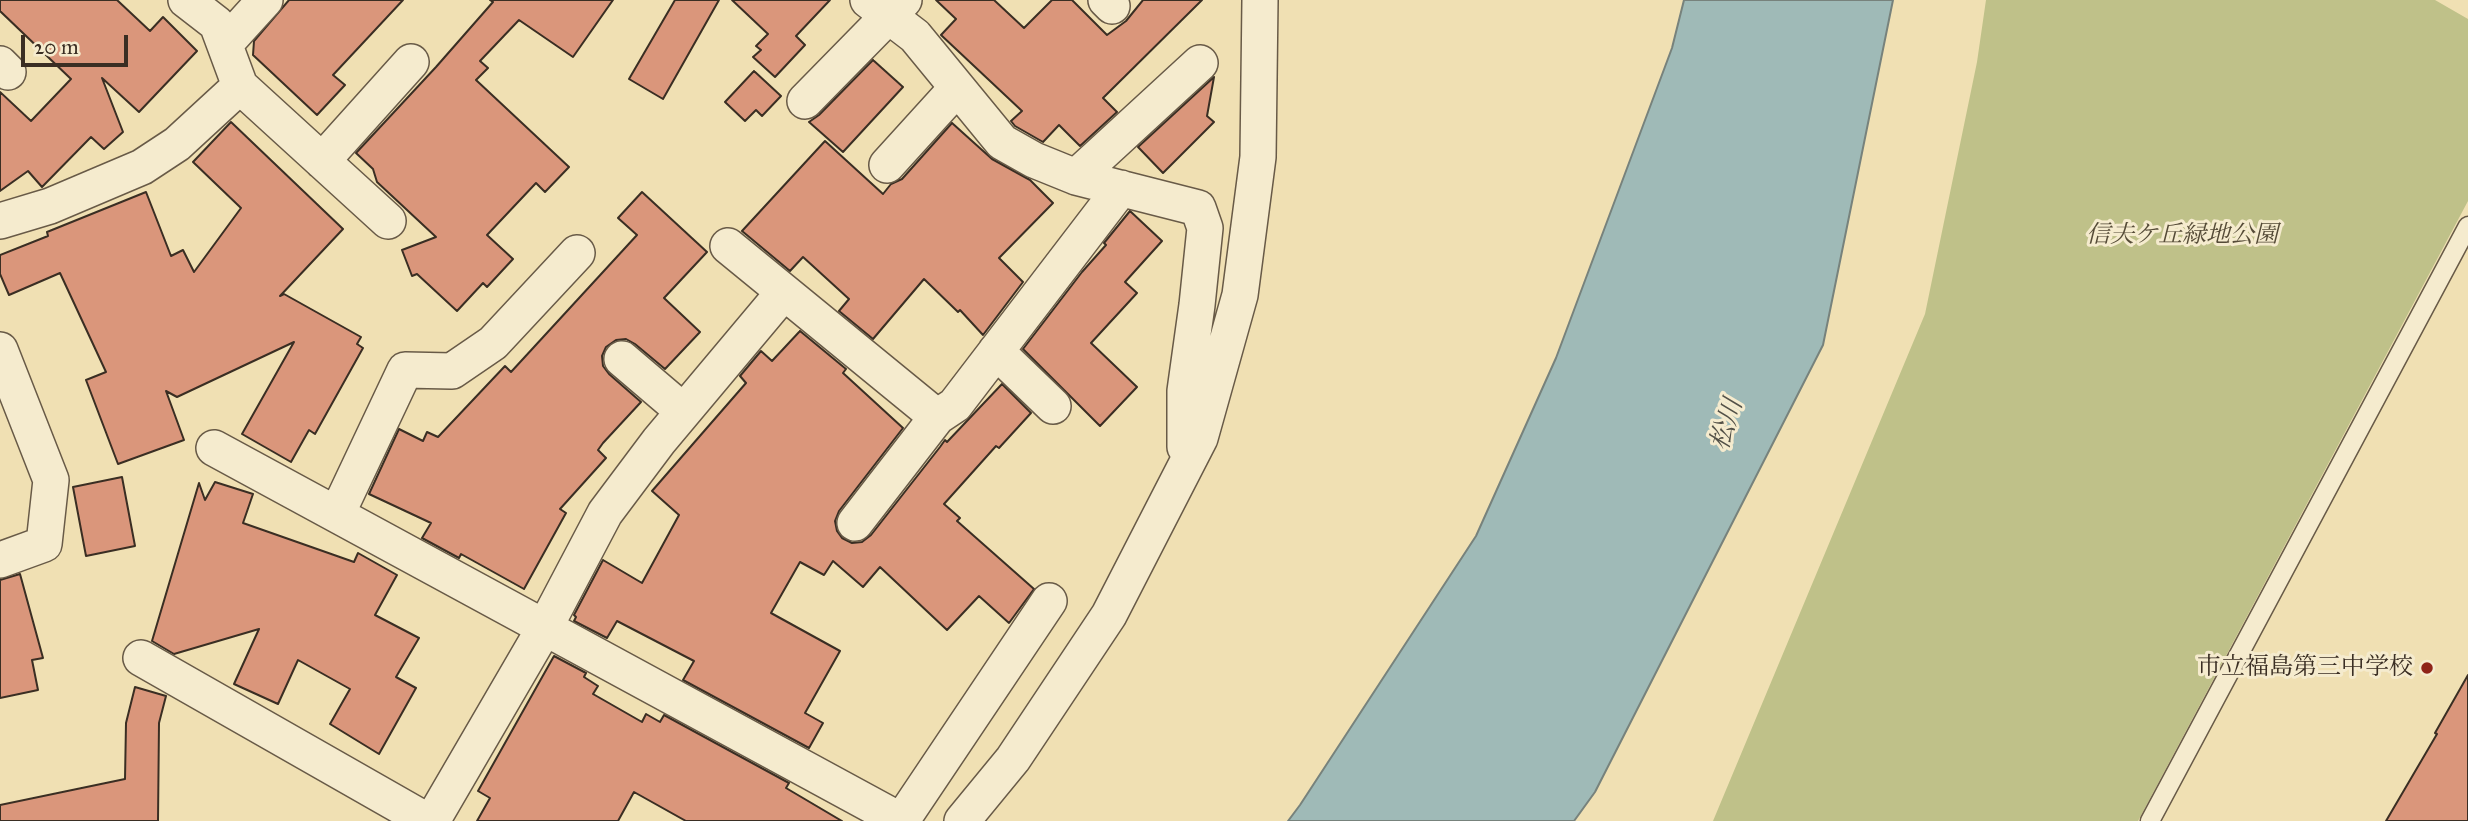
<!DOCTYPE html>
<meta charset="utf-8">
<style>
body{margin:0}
#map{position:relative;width:2468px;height:821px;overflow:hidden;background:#f0e0b3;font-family:"IM FELL Great Primer",serif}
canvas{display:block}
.scale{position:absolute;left:21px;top:35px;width:107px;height:32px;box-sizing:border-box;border:4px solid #3a2e23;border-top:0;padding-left:9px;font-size:21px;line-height:24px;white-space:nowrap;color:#3a2e23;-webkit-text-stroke:5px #f5ebce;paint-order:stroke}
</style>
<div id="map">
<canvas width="2468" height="821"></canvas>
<div class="scale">20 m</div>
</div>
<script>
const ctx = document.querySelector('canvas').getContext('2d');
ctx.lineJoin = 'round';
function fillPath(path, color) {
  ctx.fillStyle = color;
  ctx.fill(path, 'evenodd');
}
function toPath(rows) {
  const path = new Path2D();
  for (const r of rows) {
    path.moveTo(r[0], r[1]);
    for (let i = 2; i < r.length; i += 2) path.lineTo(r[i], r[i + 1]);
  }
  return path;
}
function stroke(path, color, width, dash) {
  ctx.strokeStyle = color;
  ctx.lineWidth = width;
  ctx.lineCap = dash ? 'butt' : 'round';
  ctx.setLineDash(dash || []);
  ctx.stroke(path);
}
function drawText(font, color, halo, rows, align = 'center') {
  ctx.font = font + ' "IM FELL Great Primer","Noto Serif JP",serif';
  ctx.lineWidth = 6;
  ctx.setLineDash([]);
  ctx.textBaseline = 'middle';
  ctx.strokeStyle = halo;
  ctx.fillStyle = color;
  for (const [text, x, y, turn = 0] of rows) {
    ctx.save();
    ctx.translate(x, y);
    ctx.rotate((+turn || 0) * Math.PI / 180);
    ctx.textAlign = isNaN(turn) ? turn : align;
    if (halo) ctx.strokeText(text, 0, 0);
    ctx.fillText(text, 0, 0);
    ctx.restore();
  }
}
const green = toPath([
 [1986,0,2435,0,2468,19,2468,201,2138,821,1713,821,1925,314,1977,62]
]);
const water = toPath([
 [1684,0,1893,0,1823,345,1595,792,1574,821,1288,821,1300,805,1476,536,1556,358,1672,48,1684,0]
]);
const building = toPath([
 [0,0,117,0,150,31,163,17,197,51,139,112,102,78,123,132,104,149,91,137,42,187,28,171,0,191,0,92,31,121,71,79,0,11,0,0],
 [289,0,403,0,333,75,345,85,317,115,253,55,254,41,289,0],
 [490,0,613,0,573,57,519,20,480,61,488,68,476,80,569,167,545,192,536,183,487,235,513,259,487,287,483,283,457,311,417,274,412,276,402,250,436,237,377,182,373,169,356,153,436,67,493,2,490,0],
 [675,0,719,0,663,99,629,79,675,0],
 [732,0,830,0,796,36,805,45,775,77,753,57,761,50,756,46,768,34,732,0],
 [936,0,994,0,1024,28,1052,0,1072,0,1107,35,1126,21,1143,0,1202,0,1103,98,1117,112,1080,146,1059,125,1043,142,1015,126,1011,121,1022,111,941,35,956,19,936,0],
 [873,60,903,87,843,152,809,122,819,115,873,60],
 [754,71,781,96,762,116,756,110,745,121,725,102,754,71],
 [1214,77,1207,116,1214,122,1163,173,1138,147,1214,77],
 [231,122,343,229,280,296,284,294,361,337,357,344,363,348,315,434,309,430,291,462,242,434,294,342,177,397,166,391,184,440,118,464,86,380,106,372,60,273,9,295,0,274,0,255,48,236,47,232,146,192,171,256,183,250,194,272,241,208,193,162,231,122],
 [952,123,992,159,1030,180,1053,203,999,258,1023,282,983,335,960,310,958,312,924,279,873,339,839,311,849,299,803,257,790,271,742,231,825,141,883,194,891,184,902,179,952,123],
 [642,192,707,252,664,298,700,332,665,369,635,344,626,339,616,340,606,347,602,356,603,366,609,374,641,402,603,443,598,450,606,458,560,509,566,513,524,589,461,554,459,558,422,538,431,523,369,494,399,429,423,441,427,432,438,437,505,366,511,372,637,235,618,218,642,192],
 [1130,211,1162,241,1125,282,1137,293,1091,343,1137,387,1100,426,1023,349,1082,272,1106,245,1104,243,1130,211],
 [800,331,846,369,843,373,903,428,839,511,835,521,837,531,842,538,852,543,862,542,871,535,940,447,945,440,947,442,1002,384,1031,413,999,448,996,446,944,504,960,518,957,521,1034,589,1009,623,979,596,947,630,880,567,863,587,833,561,824,575,800,562,771,613,840,651,805,713,823,723,809,748,683,680,694,661,617,621,607,638,574,621,576,617,574,615,603,560,642,583,679,515,652,491,746,383,740,376,761,351,772,361,800,331],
 [122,477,135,546,86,556,73,487,122,477],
 [215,482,253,494,243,523,354,562,358,553,397,575,375,615,419,638,396,677,416,688,379,754,330,724,350,689,298,660,278,704,234,684,259,629,174,654,152,641,199,483,205,500,215,482],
 [20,574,43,658,32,660,38,690,0,698,0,580,20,574],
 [554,656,586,673,584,677,598,686,593,694,642,722,646,714,660,722,664,715,789,783,786,788,842,821,686,821,634,792,618,821,477,821,490,798,478,791,554,656],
 [2468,675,2468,821,2386,821,2437,734,2435,733,2468,675],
 [135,687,166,696,159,723,158,821,0,821,0,805,125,779,126,723,135,687]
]);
const lane = toPath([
 [2150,821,2468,226]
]);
const street = toPath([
 [186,0,217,24,240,86,388,221],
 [868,0,915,36,1002,142,1034,160,1076,177,1198,208,1205,228,1197,305,1185,391,1185,447],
 [1106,0,1112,6],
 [225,44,265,0],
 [0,64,8,72],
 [805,101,904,0],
 [322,161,411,62],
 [887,165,956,89],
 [1076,177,1200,63],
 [0,221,50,206,142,167,177,144,240,86],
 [728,246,937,417],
 [0,350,51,480,44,544,0,560],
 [996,351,1053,406],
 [622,359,683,411],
 [214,448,901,821],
 [337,514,405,370,452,371,493,343,577,253],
 [855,523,937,417,955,405,1121,188],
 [141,658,427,821],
 [902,820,1049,601],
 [432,821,545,627,605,513,659,441,784,292],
 [962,821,1013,759,1109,615,1200,438,1240,295,1258,157,1260,0]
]);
const markers = [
 [2427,668,7,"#8f2418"]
];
const parkNames = [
 ["信夫ケ丘緑地公園",2182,236]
];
const poiNames = [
 ["市立福島第三中学校",2413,668]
];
const waterNames = [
 ["松川",1728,425,-73]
];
fillPath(green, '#bfc189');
fillPath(water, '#9fbab7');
stroke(water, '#77827c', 2);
fillPath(building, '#da967b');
stroke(building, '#3a2e23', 2);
stroke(lane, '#685a47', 21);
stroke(street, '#685a47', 38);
stroke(lane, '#f5ebce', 18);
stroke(street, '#f5ebce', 35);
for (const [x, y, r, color] of markers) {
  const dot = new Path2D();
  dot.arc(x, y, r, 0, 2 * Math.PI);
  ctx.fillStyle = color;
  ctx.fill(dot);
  stroke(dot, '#f5ebce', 2.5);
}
drawText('italic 24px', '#554b37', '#f5ebce', parkNames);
drawText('24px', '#3a2e23', '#f5ebce', poiNames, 'right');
drawText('italic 26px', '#535148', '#f5ebce', waterNames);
</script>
